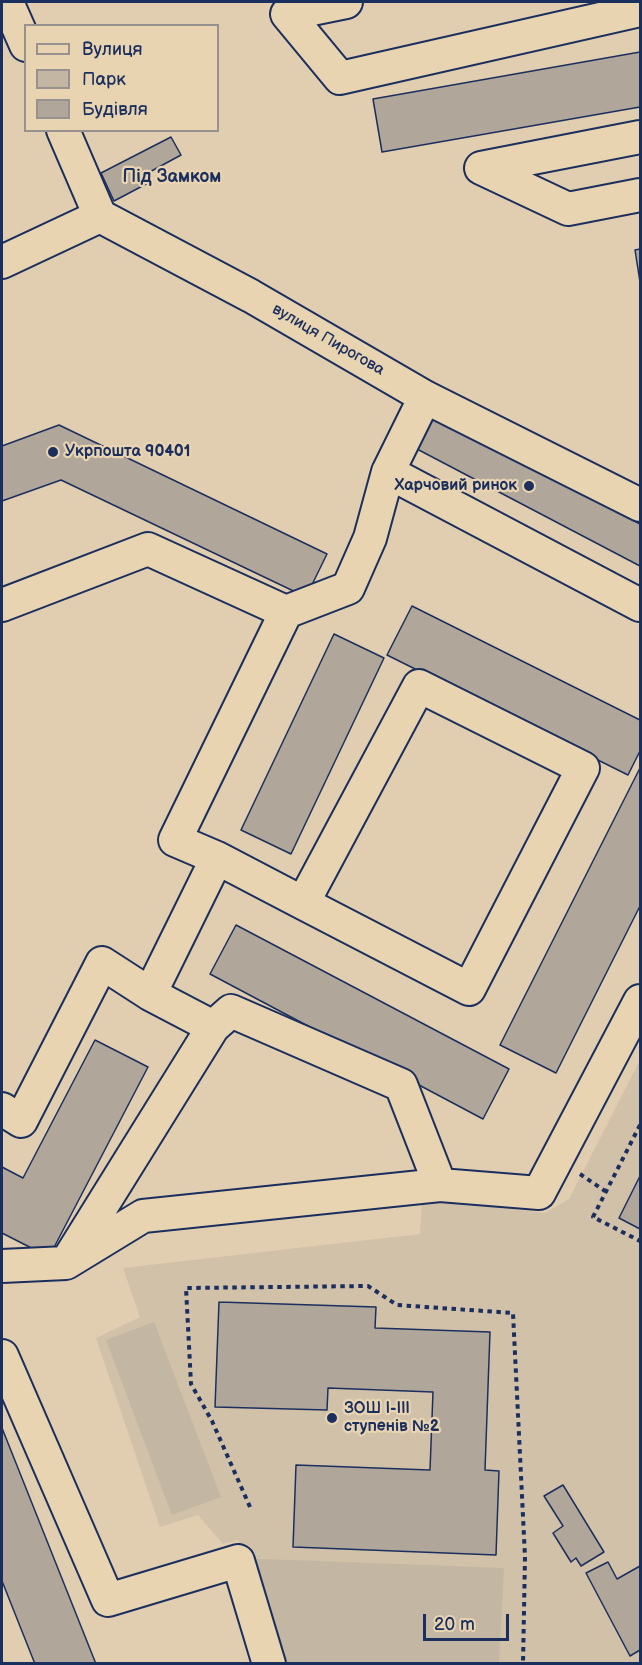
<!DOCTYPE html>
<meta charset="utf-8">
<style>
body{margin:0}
#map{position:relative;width:642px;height:1665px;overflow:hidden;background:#e1cdaf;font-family:"Balsamiq Sans",sans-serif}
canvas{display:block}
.frame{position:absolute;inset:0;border:3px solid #1b2f5e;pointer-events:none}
.legend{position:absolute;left:24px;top:24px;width:195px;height:108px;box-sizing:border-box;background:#e9d4b2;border:2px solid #979290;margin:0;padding:8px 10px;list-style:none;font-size:18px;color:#1b2f5e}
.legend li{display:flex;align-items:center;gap:12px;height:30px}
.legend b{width:30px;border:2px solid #979290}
.scale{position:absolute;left:423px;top:1614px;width:86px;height:27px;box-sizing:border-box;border:3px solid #1b2f5e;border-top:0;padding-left:8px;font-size:18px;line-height:21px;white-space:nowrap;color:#1b2f5e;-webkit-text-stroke:4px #e9d4b2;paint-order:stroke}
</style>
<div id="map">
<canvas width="642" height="1665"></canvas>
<div class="frame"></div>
<ul class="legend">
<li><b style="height:8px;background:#e9d4b2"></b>Вулиця</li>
<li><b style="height:16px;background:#c3b6a3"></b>Парк</li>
<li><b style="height:16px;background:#b0a69a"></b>Будівля</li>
</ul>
<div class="scale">20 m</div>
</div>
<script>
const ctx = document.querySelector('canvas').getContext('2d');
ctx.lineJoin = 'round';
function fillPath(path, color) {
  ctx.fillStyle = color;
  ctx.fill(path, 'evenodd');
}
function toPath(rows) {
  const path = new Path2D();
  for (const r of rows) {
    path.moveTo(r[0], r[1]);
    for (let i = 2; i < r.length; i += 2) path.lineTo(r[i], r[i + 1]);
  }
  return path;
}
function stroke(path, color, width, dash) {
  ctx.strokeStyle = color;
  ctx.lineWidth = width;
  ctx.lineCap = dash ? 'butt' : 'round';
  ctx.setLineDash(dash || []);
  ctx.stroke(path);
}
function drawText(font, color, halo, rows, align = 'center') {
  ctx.font = font + ' "Balsamiq Sans",sans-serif';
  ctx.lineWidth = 4.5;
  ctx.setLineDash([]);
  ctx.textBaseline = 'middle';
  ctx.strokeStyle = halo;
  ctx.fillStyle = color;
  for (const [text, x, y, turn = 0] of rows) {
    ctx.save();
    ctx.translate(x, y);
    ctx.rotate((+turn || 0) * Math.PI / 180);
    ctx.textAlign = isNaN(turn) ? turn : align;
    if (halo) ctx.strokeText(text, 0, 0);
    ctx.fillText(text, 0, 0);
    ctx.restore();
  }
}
const built = toPath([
 [640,1060,640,1663,272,1663,237,1558,239,1540,223,1544,198,1515,160,1527,96,1338,140,1317,123,1268,420,1234,422,1199,545,1213,569,1199]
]);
const green = toPath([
 [154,1322,221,1497,172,1515,106,1340],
 [237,1558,504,1568,499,1663,272,1663]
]);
const building = toPath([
 [640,52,640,107,382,152,373,99,640,52],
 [171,137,181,155,146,174,150,182,114,201,101,173,171,137],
 [640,249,640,282,635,250,640,249],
 [434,415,640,524,640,566,417,449,434,415],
 [59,425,327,554,306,597,61,480,2,501,2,446,59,425],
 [412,606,640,720,640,751,628,775,387,655,412,606],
 [334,634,384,658,291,854,241,830,334,634],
 [640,768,640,906,556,1073,500,1045,640,768],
 [236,925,509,1069,483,1119,210,974,236,925],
 [95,1040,148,1067,49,1257,2,1233,2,1167,23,1178,95,1040],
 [640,1176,640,1229,619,1218,640,1176],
 [219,1302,376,1307,375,1328,490,1332,485,1470,499,1471,496,1555,293,1547,296,1465,430,1470,433,1392,328,1388,327,1410,215,1407,219,1302],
 [2,1428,96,1664,35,1664,2,1581,2,1428],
 [563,1485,604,1552,581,1566,576,1558,571,1562,553,1533,563,1526,544,1496,563,1485],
 [608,1562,617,1579,640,1566,640,1650,630,1656,586,1573,608,1562]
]);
const path = toPath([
 [640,1125,593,1217,640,1241],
 [580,1174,605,1191],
 [250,1507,212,1421,191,1384,186,1288,368,1286,397,1305,513,1313,525,1557,523,1664]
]);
const minor = toPath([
 [7,2,26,45],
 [346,2,287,14,340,78,640,10],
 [63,130,100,216,251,296,425,397,640,505],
 [640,137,481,168,568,209,640,195],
 [2,262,100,216],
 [425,397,388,472,640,605],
 [2,605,148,549,286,612],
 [303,903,419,686,583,768,469,989,303,903,217,858,175,840,286,612,348,588,370,538,388,472],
 [150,994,217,858],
 [2,1109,21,1121,102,963,150,994,213,1027],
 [70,1257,213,1027,231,1011,401,1085,440,1185],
 [2,1266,66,1263,143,1216,440,1185,539,1193,640,1001],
 [2,1356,108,1600,238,1561,269,1664]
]);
const markers = [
 [53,452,6,"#1b2f5e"],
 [529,486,6,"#1b2f5e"],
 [332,1418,6,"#1b2f5e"]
];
const streetNames = [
 ["вулиця Пирогова",328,340,30]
];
const poiNames = [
 ["Укрпошта 90401",65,452],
 ["Харчовий ринок",517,486,"right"],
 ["ЗОШ І-ІІІ",344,1409],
 ["ступенів №2",344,1427]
];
const neighbourhoodNames = [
 ["Під Замком",172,177]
];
fillPath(built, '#d2c1a9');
fillPath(green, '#c3b6a3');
fillPath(building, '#b0a69a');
stroke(building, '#1b2f5e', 1.5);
stroke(minor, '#1b2f5e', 36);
stroke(path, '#1b2f5e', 4, [4.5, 4.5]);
stroke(minor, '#e9d4b2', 32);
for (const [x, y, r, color] of markers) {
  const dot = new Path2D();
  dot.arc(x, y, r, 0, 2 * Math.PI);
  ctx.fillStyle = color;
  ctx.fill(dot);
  stroke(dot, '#e9d4b2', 2);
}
drawText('16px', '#1b2f5e', '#e9d4b2', streetNames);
drawText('bold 16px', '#1b2f5e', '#e9d4b2', poiNames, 'left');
drawText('bold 18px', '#1b2f5e', '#e9d4b2', neighbourhoodNames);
</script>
